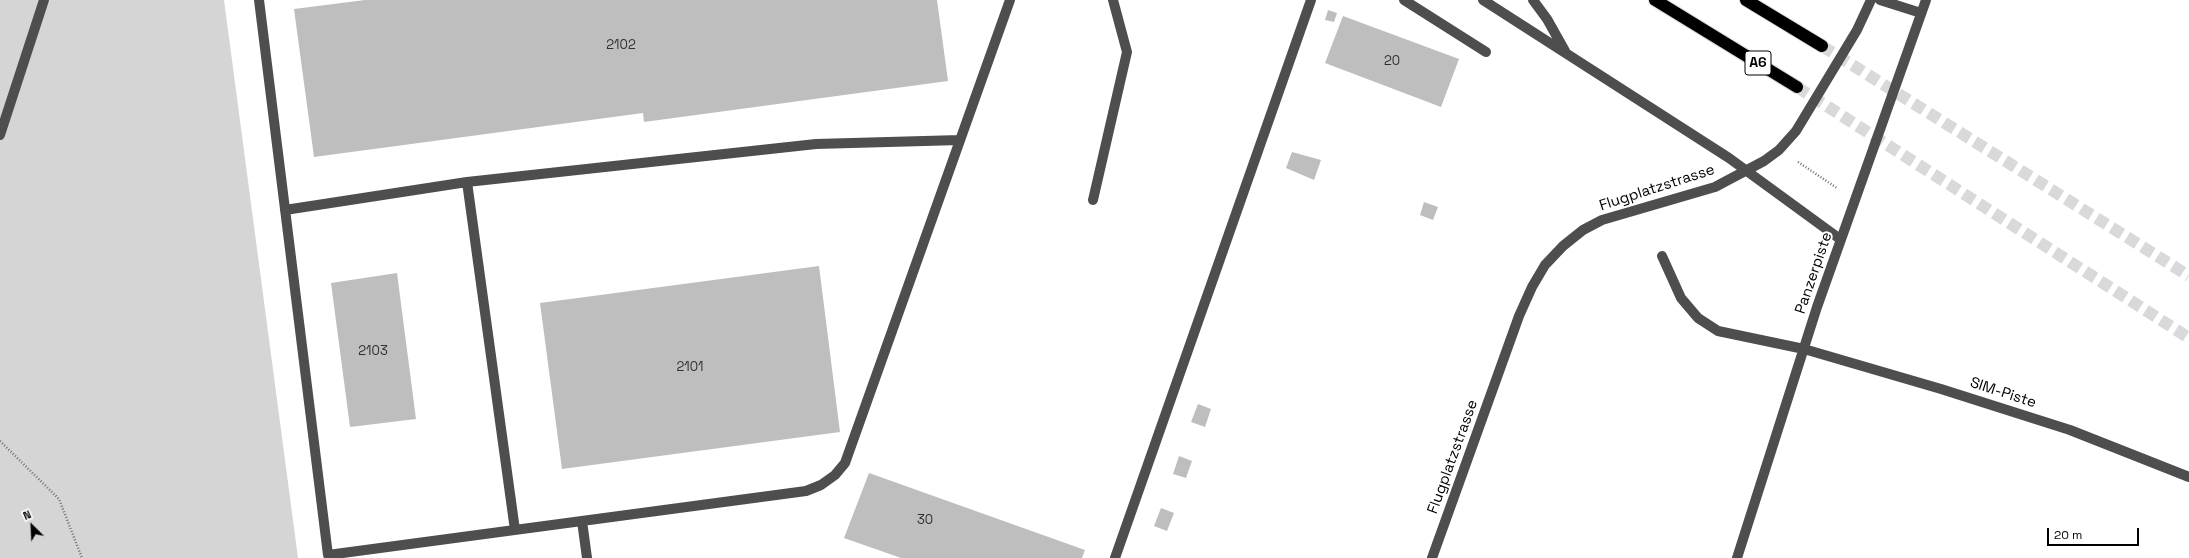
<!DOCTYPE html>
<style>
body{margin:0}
#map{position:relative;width:2189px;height:558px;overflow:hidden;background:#fff;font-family:"Space Grotesk",sans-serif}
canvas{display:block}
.north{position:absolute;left:12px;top:506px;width:40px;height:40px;-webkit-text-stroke:3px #fff;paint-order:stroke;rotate:336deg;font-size:11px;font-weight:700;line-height:16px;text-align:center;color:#000}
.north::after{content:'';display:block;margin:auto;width:14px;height:18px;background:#000;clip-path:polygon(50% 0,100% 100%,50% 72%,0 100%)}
.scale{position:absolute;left:2047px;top:528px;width:92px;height:18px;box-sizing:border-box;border:2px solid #000;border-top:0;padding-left:5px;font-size:12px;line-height:14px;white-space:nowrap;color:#000;-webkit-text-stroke:3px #fff;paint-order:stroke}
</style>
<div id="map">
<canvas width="2189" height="558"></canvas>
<div class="north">N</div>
<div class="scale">20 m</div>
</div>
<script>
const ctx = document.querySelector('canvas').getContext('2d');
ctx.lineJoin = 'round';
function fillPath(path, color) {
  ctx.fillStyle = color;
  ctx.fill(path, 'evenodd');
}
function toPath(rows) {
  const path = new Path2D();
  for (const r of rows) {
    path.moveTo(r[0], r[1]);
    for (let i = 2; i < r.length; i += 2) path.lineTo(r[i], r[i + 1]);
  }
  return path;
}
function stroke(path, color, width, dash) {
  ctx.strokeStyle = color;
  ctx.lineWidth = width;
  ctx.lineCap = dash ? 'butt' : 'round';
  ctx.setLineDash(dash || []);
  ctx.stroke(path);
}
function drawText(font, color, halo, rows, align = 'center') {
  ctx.font = font + ' "Space Grotesk",sans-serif';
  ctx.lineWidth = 4;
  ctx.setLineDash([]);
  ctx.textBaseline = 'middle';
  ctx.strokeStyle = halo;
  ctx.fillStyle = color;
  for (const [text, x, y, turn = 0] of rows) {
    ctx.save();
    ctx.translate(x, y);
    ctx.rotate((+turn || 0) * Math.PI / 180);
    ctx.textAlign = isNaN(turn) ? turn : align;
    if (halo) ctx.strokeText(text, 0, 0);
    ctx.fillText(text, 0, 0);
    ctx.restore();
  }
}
const green = toPath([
 [0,0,224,0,298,558,0,558]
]);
const building = toPath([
 [365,0,937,0,948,81,644,122,643,113,314,157,294,9],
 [1328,10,1337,13,1334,22,1325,20],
 [1343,16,1459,59,1441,107,1325,63],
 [1292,152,1321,160,1314,180,1286,168],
 [1424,202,1438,207,1433,220,1420,215],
 [819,266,840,432,562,469,540,303],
 [397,273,416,419,350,427,331,283],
 [1198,404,1211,409,1205,427,1191,422],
 [1179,456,1192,461,1186,478,1173,474],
 [869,473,1085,550,1082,558,901,558,844,538],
 [1161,508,1174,513,1167,531,1154,526]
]);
const highwayTunnel = toPath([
 [1822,46,2189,276],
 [1797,87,2189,338]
]);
const path = toPath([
 [1798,162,1837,188],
 [0,441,59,499,82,558]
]);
const minor = toPath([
 [259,0,328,555,806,491,821,485,835,475,845,463,1010,0],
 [1404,0,1486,52],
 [1483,0,1729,158,1840,239],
 [1533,0,1547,19,1565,51],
 [1880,0,1921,13],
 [0,135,44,0],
 [467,182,816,144,960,140],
 [1093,200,1127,52,1113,0],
 [285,210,467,182,515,530],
 [1662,256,1681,298,1698,318,1718,331,1804,349,1941,389,2070,430,2189,477],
 [582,521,587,558],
 [1115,558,1311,0],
 [1432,558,1519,316,1532,287,1545,265,1563,246,1583,230,1602,220,1715,187,1764,161,1779,150,1796,131,1857,30,1871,0],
 [1737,558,1817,307,1926,0]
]);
const highway = toPath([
 [1655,0,1797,87],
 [1746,0,1822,46]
]);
const numberNames = [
 ["2102",621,45],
 ["20",1392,61],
 ["2103",373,351],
 ["2101",690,367],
 ["30",925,520]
];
const shields = [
 [1758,63,26]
];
const shieldNames = [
 ["A6",1758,63]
];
const streetNames = [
 ["Flugplatzstrasse",1657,188,-18],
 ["Panzerpiste",1814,273,-71],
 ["SIM-Piste",2003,393,18],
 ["Flugplatzstrasse",1453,457,-70]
];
fillPath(green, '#d5d5d5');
fillPath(building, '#bebebe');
stroke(highwayTunnel, '#d9d9d9', 12, [12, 6]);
stroke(highway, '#dbdbdb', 14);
stroke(path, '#707070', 2.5, [1, 2]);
stroke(minor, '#4e4e4e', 10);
stroke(highway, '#000', 12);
drawText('13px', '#303030', null, numberNames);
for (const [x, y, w] of shields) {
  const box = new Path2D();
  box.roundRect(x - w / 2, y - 12, w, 24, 3);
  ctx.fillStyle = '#fff';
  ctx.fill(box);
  stroke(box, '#000', 1);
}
drawText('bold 14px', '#000', null, shieldNames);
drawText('15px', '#000', '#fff', streetNames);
</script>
